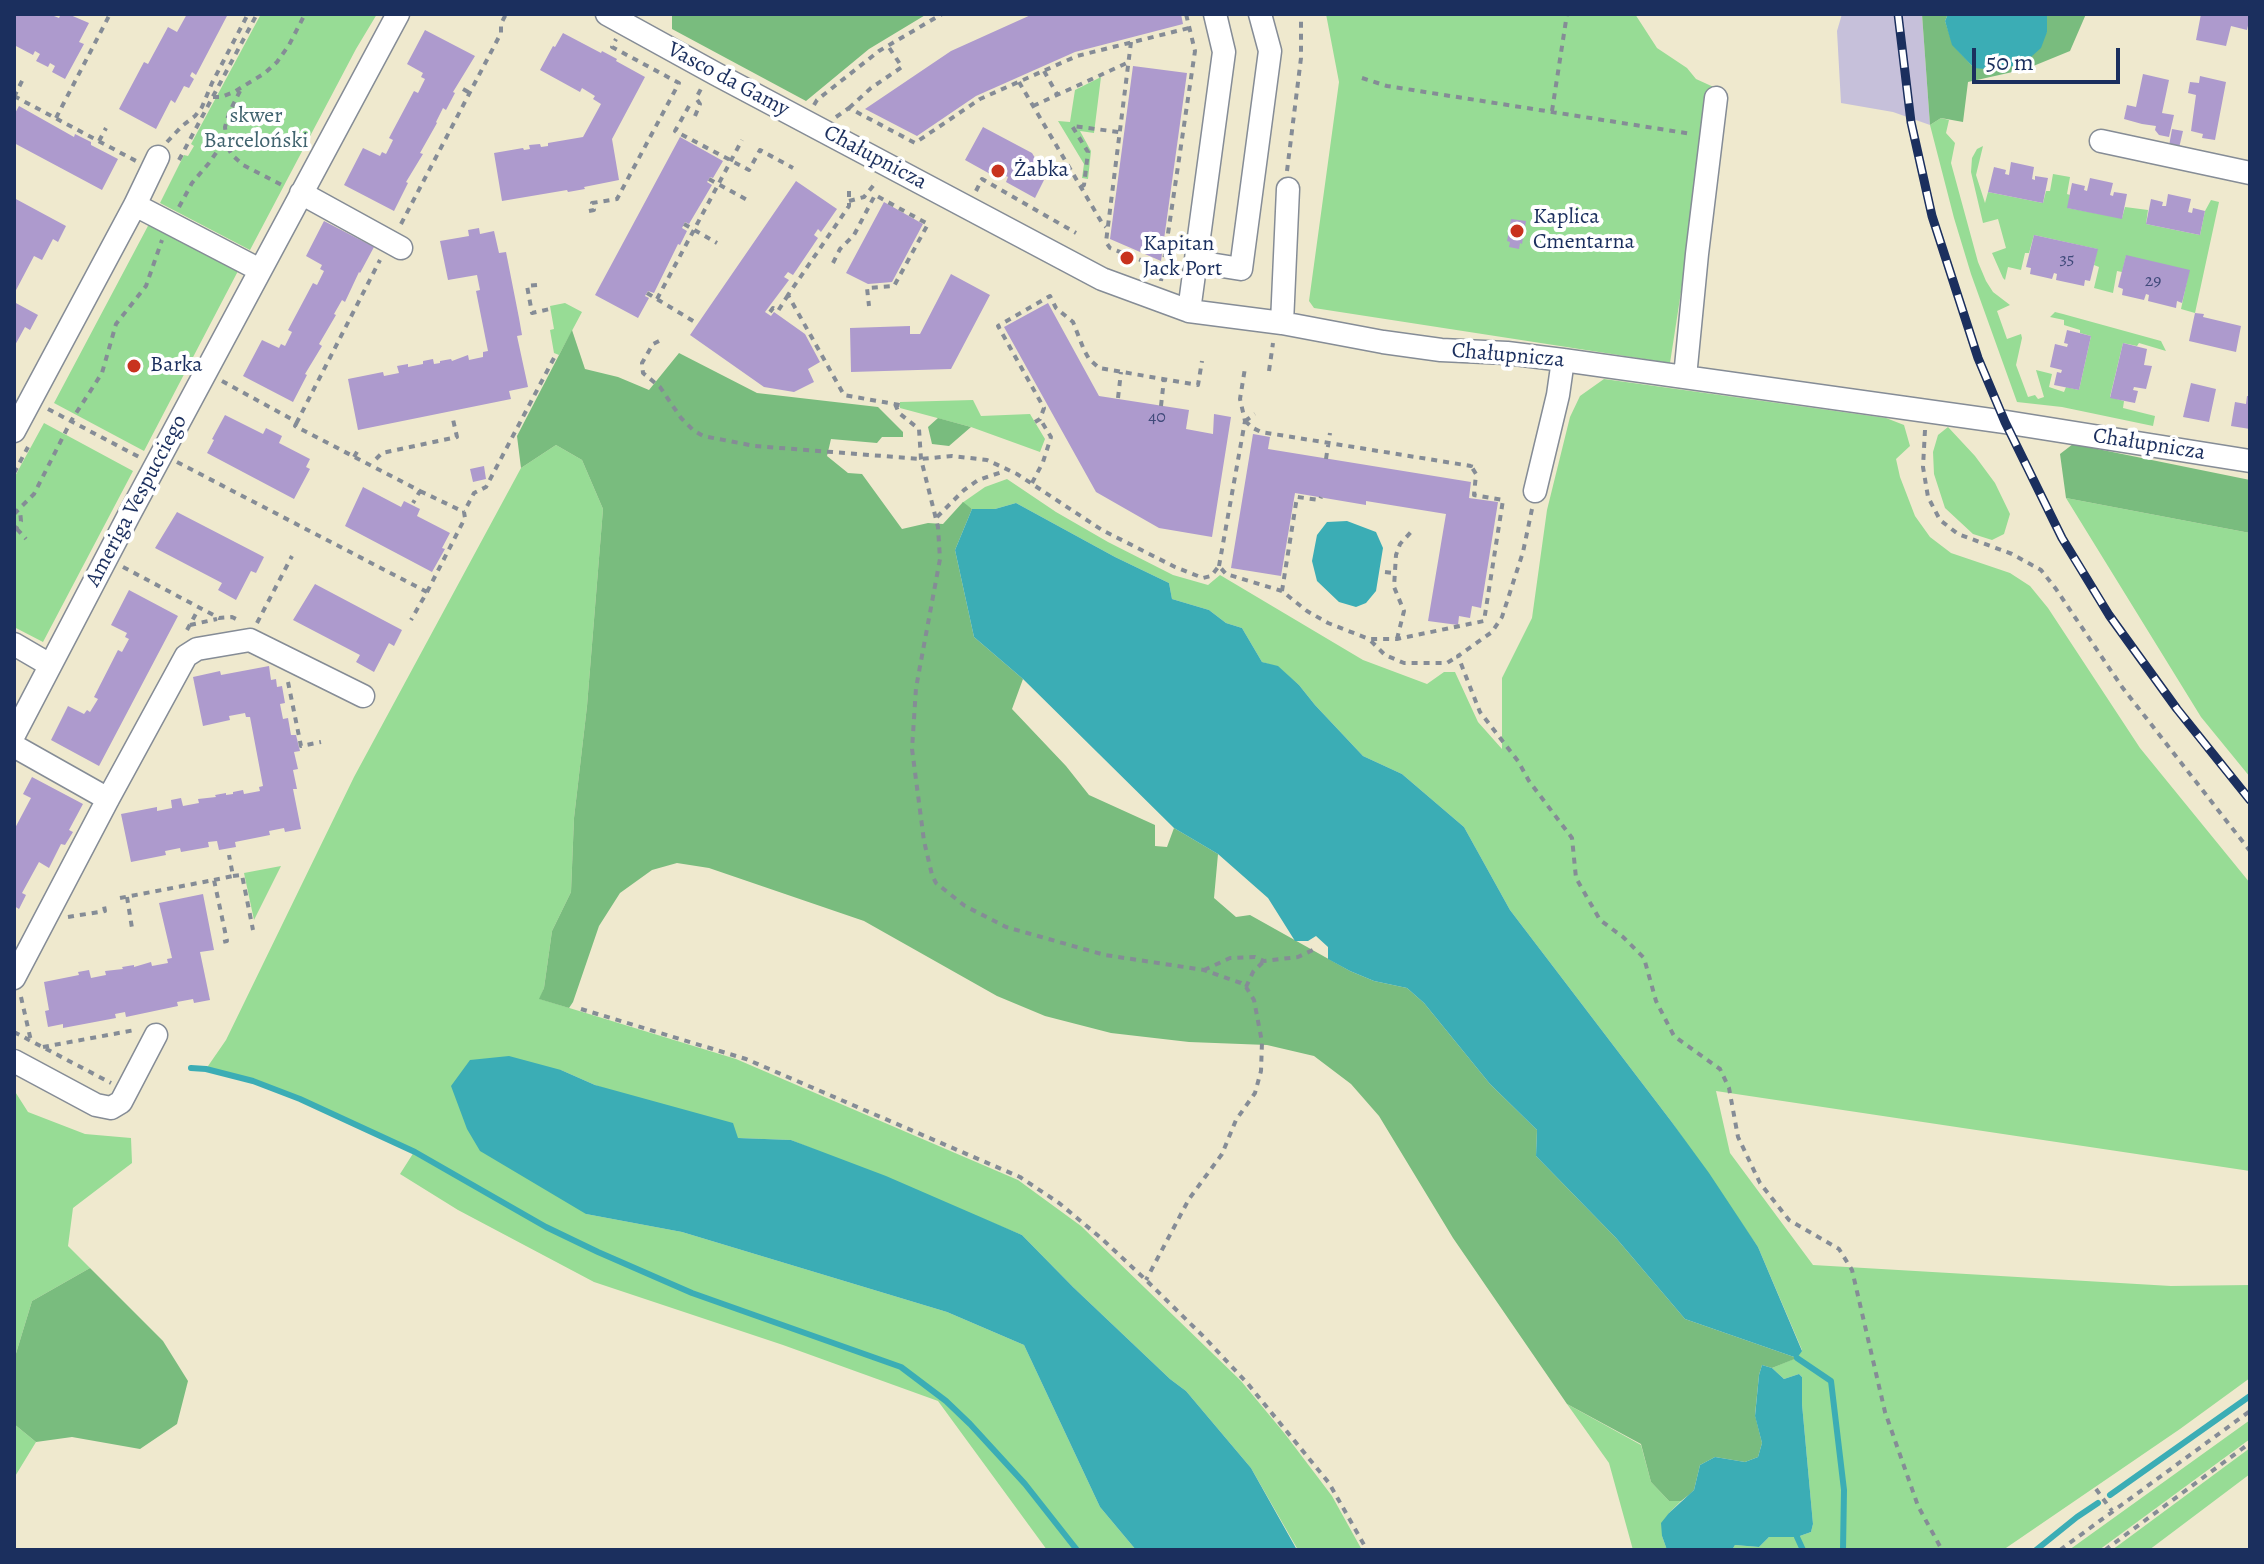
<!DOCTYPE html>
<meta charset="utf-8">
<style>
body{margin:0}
#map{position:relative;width:2264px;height:1564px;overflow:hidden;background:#efe9ce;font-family:Alegreya,serif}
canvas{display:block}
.frame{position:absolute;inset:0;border:16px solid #1b2f5e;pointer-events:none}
.scale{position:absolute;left:1972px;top:48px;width:148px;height:36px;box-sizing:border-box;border:4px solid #1b2f5e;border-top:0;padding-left:10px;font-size:24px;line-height:28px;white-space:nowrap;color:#1b2f5e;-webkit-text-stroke:6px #fff;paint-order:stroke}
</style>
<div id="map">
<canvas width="2264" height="1564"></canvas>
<div class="frame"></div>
<div class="scale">50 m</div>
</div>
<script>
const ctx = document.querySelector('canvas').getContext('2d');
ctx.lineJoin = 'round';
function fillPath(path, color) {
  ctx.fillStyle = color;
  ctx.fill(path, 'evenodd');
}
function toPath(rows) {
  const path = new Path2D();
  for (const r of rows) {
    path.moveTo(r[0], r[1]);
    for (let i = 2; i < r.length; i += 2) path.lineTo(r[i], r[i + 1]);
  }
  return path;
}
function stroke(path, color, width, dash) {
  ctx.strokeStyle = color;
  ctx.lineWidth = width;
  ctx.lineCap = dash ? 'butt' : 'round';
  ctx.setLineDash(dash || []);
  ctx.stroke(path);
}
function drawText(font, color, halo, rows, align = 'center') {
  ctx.font = font + ' Alegreya,serif';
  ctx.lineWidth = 8;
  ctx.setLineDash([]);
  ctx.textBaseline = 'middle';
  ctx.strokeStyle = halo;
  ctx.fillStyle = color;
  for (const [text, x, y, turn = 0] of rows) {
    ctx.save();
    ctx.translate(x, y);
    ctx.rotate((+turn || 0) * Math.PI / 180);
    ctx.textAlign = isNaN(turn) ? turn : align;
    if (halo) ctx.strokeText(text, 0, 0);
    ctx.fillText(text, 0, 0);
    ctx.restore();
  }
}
const industrial = toPath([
 [1842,14,1922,14,1930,125,1893,112,1841,103,1837,31]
]);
const green = toPath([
 [261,14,377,14,356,49,250,250,160,203,184,155,188,156,194,146,191,144],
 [1326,14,1635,14,1657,48,1687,68,1696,79,1718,89,1727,97,1721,145,1687,253,1670,363,1314,308,1309,301,1339,82],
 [1101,77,1094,133,1080,131,1091,151,1088,179,1082,178,1084,164,1058,121,1070,122,1075,90],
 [1941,118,1949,120,1946,133,1955,143,1951,163,1978,262,1986,281,1993,292,2010,305,1997,311,2007,339,2021,334,2022,338,2016,365,2028,397,2035,395,2038,399,2044,397,2036,370,2052,374,2049,387,2064,392,2066,387,2079,390,2091,336,2080,333,2080,330,2064,325,2064,320,2050,317,2055,312,2063,314,2161,341,2166,351,2139,343,2137,346,2123,343,2110,397,2124,401,2123,408,2155,416,2153,426,2062,407,2017,402,1971,274,1954,218,1930,125],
 [1983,146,1976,175,1985,203,1988,192,2043,203,2046,191,2050,191,2053,174,2070,177,2067,194,2070,195,2068,208,2122,218,2125,207,2148,210,2146,224,2200,235,2205,211,2211,200,2219,202,2195,313,2181,309,2189,271,2126,256,2122,272,2117,271,2113,293,2094,288,2099,267,2094,265,2097,249,2034,235,2029,253,2025,253,2021,270,2008,267,2005,280,2003,278,1992,253,2006,248,1998,219,1983,223,1971,172,1972,158,1977,149],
 [149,224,238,271,144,451,54,403],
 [565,303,582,312,559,355,554,353,550,330,554,329,550,306],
 [1604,379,1886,418,1904,425,1910,446,1896,459,1900,477,1915,516,1930,537,1951,553,2010,573,2030,586,2048,608,2140,748,2250,883,2250,1171,1716,1091,1730,1153,1813,1265,2171,1286,2250,1285,2250,1378,2180,1429,2003,1550,1732,1550,1735,1545,1759,1547,1769,1537,1797,1537,1811,1532,1813,1524,1802,1404,1802,1377,1799,1374,1784,1379,1772,1368,1796,1358,1802,1350,1758,1247,1671,1121,1510,910,1464,827,1402,774,1363,756,1315,705,1299,685,1278,667,1262,662,1242,628,1226,623,1209,610,1172,599,1169,583,1115,557,1016,503,995,509,972,509,962,503,985,487,1007,479,1056,512,1108,542,1173,575,1208,585,1220,575,1363,660,1427,684,1444,672,1455,672,1478,722,1502,749,1502,678,1532,618,1547,510,1570,417,1580,396],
 [973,400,981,416,1030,414,1045,439,1040,452,971,427,900,408,900,402],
 [44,423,133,471,43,642,14,627,14,478],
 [1948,427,1975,456,1995,483,2010,514,2004,534,1992,540,1973,534,1945,508,1934,474,1933,452,1938,435],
 [556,445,582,460,603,509,587,706,574,818,571,892,552,931,544,988,540,999,736,1059,1018,1180,1081,1226,1241,1381,1285,1434,1332,1496,1362,1550,1298,1550,1251,1468,1186,1391,1170,1379,1073,1287,1022,1235,791,1140,737,1138,595,1085,561,1070,586,1214,682,1232,947,1312,1024,1345,1100,1507,1136,1550,1047,1550,938,1401,783,1345,594,1282,458,1210,400,1174,414,1152,300,1099,253,1081,206,1069,226,1040,354,777,521,468],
 [2066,498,2250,533,2250,777,2201,717],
 [281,866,254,920,244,873],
 [14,1090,28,1112,85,1134,131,1138,132,1163,73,1208,68,1246,90,1268,32,1301,14,1360],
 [1567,1404,1641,1445,1651,1482,1669,1501,1681,1501,1669,1513,1662,1536,1667,1550,1633,1550,1609,1463],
 [2250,1420,2250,1439,2099,1550,2069,1550],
 [14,1424,36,1442,14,1478],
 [2250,1448,2250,1474,2149,1550,2112,1550]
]);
const forest = toPath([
 [672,14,927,14,869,49,806,101,672,29],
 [1922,14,1948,14,1945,21,1953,45,1974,68,2047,32,2047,14,2086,14,2070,51,2026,69,1968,82,1963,122,1941,118,1930,125],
 [572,330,585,369,618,377,649,390,679,353,757,393,878,407,903,432,903,437,882,437,877,443,831,439,827,456,848,473,862,474,902,529,928,523,943,524,963,502,972,509,955,550,974,637,1023,679,1012,709,1066,766,1089,795,1155,825,1155,846,1167,847,1174,828,1218,854,1214,898,1236,917,1250,915,1350,971,1374,981,1407,988,1424,1003,1490,1084,1537,1130,1536,1156,1616,1238,1685,1319,1797,1358,1772,1368,1762,1365,1759,1375,1755,1415,1762,1443,1758,1457,1745,1462,1715,1457,1700,1465,1694,1490,1690,1494,1681,1501,1669,1501,1651,1482,1641,1444,1567,1404,1453,1238,1379,1116,1351,1084,1314,1056,1267,1045,1189,1042,1111,1033,1045,1016,997,996,864,921,709,868,677,863,652,870,620,893,599,926,573,1002,569,1008,539,999,544,988,552,931,571,892,574,818,587,706,603,509,582,460,556,445,521,468,517,436],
 [938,418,971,427,949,446,932,444,928,427],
 [2073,444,2250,480,2250,533,2066,498,2060,454],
 [90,1268,163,1341,188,1381,177,1424,140,1449,72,1437,36,1442,14,1424,14,1360,32,1301]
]);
const water = toPath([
 [1948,14,2047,14,2047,32,2041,48,2023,64,1996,70,1974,68,1952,45,1945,21],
 [1016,503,1115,557,1169,583,1172,599,1209,610,1226,623,1242,628,1262,662,1278,666,1299,685,1315,705,1363,756,1402,774,1464,827,1510,910,1671,1121,1709,1173,1758,1247,1802,1351,1797,1358,1685,1319,1616,1238,1536,1156,1537,1130,1490,1084,1424,1003,1407,988,1374,981,1350,971,1328,959,1328,947,1316,936,1308,941,1295,941,1268,898,1218,854,1174,828,1023,679,974,637,955,550,972,509,995,509],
 [1347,521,1376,532,1383,548,1376,591,1366,603,1356,607,1339,602,1317,581,1312,561,1317,535,1327,522],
 [509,1056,561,1070,595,1085,733,1123,738,1138,791,1140,886,1176,1022,1235,1073,1287,1170,1379,1186,1391,1251,1468,1297,1550,1136,1550,1100,1507,1024,1345,947,1312,682,1232,586,1214,480,1151,467,1129,451,1086,470,1060],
 [1762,1365,1772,1368,1784,1379,1799,1374,1802,1377,1802,1404,1813,1524,1811,1532,1797,1537,1769,1537,1759,1547,1735,1545,1732,1550,1667,1550,1662,1536,1661,1523,1669,1513,1694,1490,1700,1465,1715,1457,1745,1462,1758,1457,1762,1443,1755,1416,1759,1375]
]);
const stream = toPath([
 [191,1068,206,1069,253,1081,300,1099,415,1152,546,1227,598,1252,692,1293,901,1367,946,1401,970,1424,1025,1484,1077,1550],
 [1797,1358,1831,1381,1844,1490,1843,1550],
 [2110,1495,2250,1396],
 [1797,1537,1803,1550],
 [2036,1550,2077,1517,2098,1503]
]);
const building = toPath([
 [14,14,54,14,54,16,59,18,61,14,68,14,89,23,79,42,84,44,65,79,52,72,55,66,50,63,48,67,36,61,40,54,35,51,33,55,14,45],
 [187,14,228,14,196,75,192,72,190,76,194,79,189,88,184,86,175,103,171,100,156,129,119,109,144,62,148,64,168,27,177,32],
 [1033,14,1181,14,1183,24,1075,52,976,96,917,136,865,109,951,51],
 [2201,14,2250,14,2250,17,2247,30,2231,26,2226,46,2196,40],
 [425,30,475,56,453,92,455,93,446,110,443,108,436,122,437,123,420,153,423,154,406,182,408,183,394,211,344,185,363,148,380,156,382,152,386,154,393,140,389,138,414,91,418,93,425,79,421,77,423,73,407,64],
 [563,33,601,53,602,51,617,59,616,61,645,77,612,139,619,180,584,187,585,189,568,192,567,190,502,201,494,153,523,148,524,150,530,149,529,145,540,144,541,147,548,146,548,143,583,137,601,104,593,99,595,96,582,88,580,92,540,70,553,46,555,47],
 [1133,66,1187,73,1161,261,1110,239],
 [2143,74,2169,80,2162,113,2174,115,2169,137,2159,135,2155,130,2156,126,2142,124,2124,119,2127,105,2136,107],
 [2200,76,2226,82,2215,140,2202,138,2203,134,2191,131,2196,95,2188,93,2190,82,2199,83],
 [19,106,74,137,75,134,91,142,91,145,118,159,102,190,14,143,14,115],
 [983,127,1032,153,1046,176,1035,198,1006,182,1008,177,1004,175,1001,180,965,160],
 [2172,129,2183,131,2179,148,2169,146],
 [680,137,723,161,713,178,710,177,709,179,707,182,712,185,689,224,685,222,682,228,687,231,680,245,678,244,654,293,648,291,645,296,649,298,638,318,595,295],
 [2011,162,2034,167,2032,179,2035,180,2035,176,2048,178,2043,203,1988,192,1994,167,2006,170,2005,174,2009,175],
 [2090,178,2113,183,2110,195,2113,196,2114,192,2127,194,2122,219,2067,208,2072,183,2085,186,2084,190,2087,191],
 [796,181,837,209,821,232,818,229,814,235,818,238,793,275,788,272,784,277,789,280,765,312,771,316,774,312,805,334,820,362,808,369,814,382,794,392,764,387,690,335],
 [2168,194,2191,199,2188,212,2192,213,2193,208,2205,211,2200,235,2146,224,2151,199,2163,202,2162,206,2166,206],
 [14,198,66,226,58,242,53,239,42,260,34,256,14,294],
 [884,202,923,224,892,282,868,284,846,273],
 [1511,219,1526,221,1522,244,1520,243,1519,249,1509,247,1510,242,1507,241],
 [324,221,374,247,360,273,359,272,345,302,342,300,334,314,336,315,319,344,322,346,305,374,307,375,293,402,243,376,262,340,279,348,281,344,285,346,292,332,288,330,313,283,317,285,324,271,320,269,322,265,306,256],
 [479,228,480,234,494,231,499,253,506,252,519,318,522,335,517,336,528,387,509,391,511,399,358,430,348,379,383,372,384,376,399,373,397,366,408,364,408,367,423,364,423,361,433,359,434,364,440,363,440,361,451,359,452,361,468,355,469,360,483,357,483,352,488,351,476,291,480,290,477,275,448,280,440,241,469,236,468,230],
 [2034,235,2098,249,2090,281,2085,280,2084,286,2056,280,2057,274,2054,273,2052,279,2030,274,2031,268,2026,267],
 [2126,255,2190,270,2182,303,2177,301,2176,308,2148,301,2149,295,2146,294,2144,300,2122,295,2123,289,2118,287],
 [951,274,990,295,951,369,851,372,850,328,910,326,910,334,920,334],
 [14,302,38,315,30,330,25,327,14,347],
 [1048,303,1099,396,1189,410,1186,429,1213,434,1214,414,1231,417,1212,537,1159,528,1096,492,1004,327],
 [2195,313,2204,314,2203,317,2241,326,2236,352,2189,341],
 [2067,330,2091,336,2079,390,2054,385,2057,372,2061,373,2062,370,2050,367,2055,344,2067,347,2068,344,2064,343],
 [2123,343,2147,349,2144,365,2152,366,2146,389,2134,387,2133,390,2138,391,2135,403,2110,398],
 [2191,383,2216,389,2209,422,2183,417],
 [2247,396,2250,396,2250,429,2231,426,2235,402,2246,404],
 [225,415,263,434,266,428,282,436,279,443,310,459,306,467,310,469,294,499,207,453,214,440,212,439],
 [1253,434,1270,437,1268,449,1471,482,1469,498,1498,502,1481,608,1472,606,1470,618,1459,616,1458,625,1428,621,1446,514,1366,501,1366,505,1295,493,1281,576,1231,568],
 [484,466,486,479,473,482,470,469],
 [363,487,401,507,404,501,420,509,417,516,450,533,442,548,445,549,432,572,345,526],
 [177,512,264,557,256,573,251,571,236,600,218,590,222,583,155,548],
 [315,584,402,630,394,646,389,643,374,672,356,662,360,655,293,620],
 [129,590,178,616,99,766,51,740,68,706,84,714,87,710,90,712,98,699,94,697,118,650,122,652,129,639,125,637,127,633,111,625],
 [269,666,271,680,276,679,277,687,282,686,285,703,280,704,283,719,288,718,291,735,296,735,300,751,294,752,298,769,293,770,297,789,293,789,301,829,285,832,284,828,269,831,270,835,235,842,236,847,219,850,217,841,208,842,209,847,181,852,180,848,165,851,166,855,131,862,121,814,157,807,157,811,172,808,171,800,181,798,183,806,199,803,198,799,216,797,215,795,226,793,226,795,233,794,233,792,243,790,244,794,260,791,259,787,263,786,250,717,246,717,245,713,229,716,230,720,203,726,193,677,220,671,221,675],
 [32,777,83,804,69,830,73,832,65,845,61,844,49,868,39,862,22,893,26,895,19,909,14,906,14,830,31,798,23,794],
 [203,894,214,950,200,952,210,1000,194,1003,193,999,177,1002,178,1006,126,1017,125,1012,115,1014,116,1018,63,1028,63,1024,48,1027,45,1011,49,1010,44,982,79,975,78,972,89,970,91,978,106,975,105,971,123,969,122,967,134,965,134,967,151,962,152,966,168,963,167,959,172,958,159,903]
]);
const path = toPath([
 [1131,42,1106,242,1110,248,1164,269],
 [1044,71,1057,94],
 [14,74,14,73],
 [1362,78,1387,86,1692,134],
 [1019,82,1102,223,1106,227],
 [463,89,470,93],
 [240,91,229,113,225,127,227,146,232,155,243,165,282,185],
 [14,96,136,161],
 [14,97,23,79],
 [213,97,221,97,234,92,265,73,277,62,289,45,305,14],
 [814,105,817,100,879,51,942,14],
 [689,106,675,131,749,170,760,150,793,168],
 [1033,106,1129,62],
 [849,108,871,88,902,67,888,46],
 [1552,111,1567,14],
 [695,116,700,104,696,98,702,87],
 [836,117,849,108,915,143,980,99,1077,56,1189,28],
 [56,118,110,14],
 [99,141,106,128],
 [167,142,182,126,195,116,202,107,212,83,248,14],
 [179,160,257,14],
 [1287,171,1301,58,1301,14],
 [709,179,749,201],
 [1081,187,1084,185,1088,152,1072,126,1119,132],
 [849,191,849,206,788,295,844,395,900,405],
 [976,191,982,179,1076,233],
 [849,201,864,197,877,181],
 [179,207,192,183,209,163,225,140],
 [589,211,594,210,592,203,617,199,679,83,612,47,616,39],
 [401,224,501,33,501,24,506,14],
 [684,224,717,243],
 [833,263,840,249,854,235,875,195,928,224,894,286,867,288,869,306],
 [1161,281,1195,51,1186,14],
 [537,285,527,286,532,313,550,309],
 [647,293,698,324],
 [657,299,742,140],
 [770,312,773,308,778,311,788,295],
 [659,341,653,344,642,363,643,373,660,387,681,418,693,430,703,436,755,446,921,459,952,456,987,460,1017,474,1102,530,1175,567,1203,578,1211,576,1219,566,1226,574,1282,591,1307,611,1328,623,1369,639,1397,639,1484,621,1503,500,1474,495,1476,474,1471,466],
 [1269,371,1273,343],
 [222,381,297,422,380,260],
 [1118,398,1121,372],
 [895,404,899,413,919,429,921,459,938,527,940,559,916,688,912,749,924,841,932,875,936,883,965,906,1006,927,1105,955,1204,970,1241,983,1246,987,1254,1000,1262,1042,1261,1071,1255,1093,1236,1120,1222,1154,1189,1199,1146,1280],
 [1161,406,1164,379],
 [48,409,139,457],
 [1245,421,1253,428,1261,432,1471,466,1472,460],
 [1245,421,1255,414],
 [297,422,295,426,420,491,413,503],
 [1035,422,1040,419,1044,408,998,326,1050,296,1056,308,1073,322,1084,350,1089,359,1099,368,1198,385,1202,361],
 [1925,430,1923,467,1928,497,1940,520,1958,534,2012,554,2041,570,2056,589,2122,687,2250,851],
 [354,457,358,450],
 [376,459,382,453,457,437,452,415],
 [1326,459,1330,433],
 [177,462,427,592,411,620],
 [14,473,28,447],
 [1032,483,1043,462,1051,437,1040,419],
 [420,491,464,512],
 [1532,509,1523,552,1502,617,1492,632,1458,656,1472,692,1480,712,1518,761,1529,781,1572,838,1576,878,1600,920,1623,937,1644,958,1656,1001,1674,1036,1720,1069,1729,1088,1738,1137,1760,1183,1789,1220,1839,1249,1852,1270,1885,1412,1918,1506,1942,1550],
 [14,514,34,494,71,421,102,373,116,324,146,286,162,240],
 [937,517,964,490,978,480,1005,471],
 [17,529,26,539],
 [14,531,21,521,20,510],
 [1219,566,1245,421,1240,399,1245,368],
 [123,567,219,618,232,617,240,621],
 [1385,572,1394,573],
 [1282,591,1297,497,1320,500,1321,497],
 [427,592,465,518,464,512,474,493,486,487,555,356],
 [257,623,292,556],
 [190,625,217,619],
 [187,630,199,608],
 [1397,639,1404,611,1394,587,1396,555,1400,544,1411,532],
 [1371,641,1385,655,1404,663,1447,663,1458,656],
 [288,682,301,746,321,742],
 [233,876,242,875,253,930],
 [214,880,233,876,229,855],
 [127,897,132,928],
 [120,898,214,880,227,941,218,943],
 [68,917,105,911,103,901],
 [1204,970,1230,958,1255,957,1264,961,1298,957,1317,948],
 [1246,987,1253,972,1264,961],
 [21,997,31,1041],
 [581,1009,746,1059,1020,1177,1059,1203,1101,1238,1146,1280,1205,1338,1248,1384,1329,1483,1367,1550],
 [14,1032,111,1083],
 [43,1047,135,1030],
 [2096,1489,2112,1511],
 [2060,1550,2250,1411],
 [2105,1550,2250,1443]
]);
const minor = toPath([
 [607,14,716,74,1102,279,1189,311,1282,323,1383,342,1441,350,1507,353,1563,360,2005,422,2250,461],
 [2101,141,2250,173],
 [301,193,401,248],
 [135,205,260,270],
 [1197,262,1241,269,1270,51,1260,14],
 [1189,311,1224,52,1215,14],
 [1282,323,1288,189],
 [1685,377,1697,254,1716,98],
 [14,431,135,205,158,157],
 [1535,491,1558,395,1563,360],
 [14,644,50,665],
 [14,735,129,515,398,14],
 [14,746,108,799],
 [14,978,108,799,186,656,197,649,250,640,363,696],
 [14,1061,96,1105,111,1108,121,1102,156,1035]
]);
const rail = toPath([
 [1898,14,1911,122,1932,216,1978,358,2005,422,2062,538,2109,615,2177,709,2250,800]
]);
const markers = [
 [998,171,8,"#c8321e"],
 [1517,231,8,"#c8321e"],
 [1127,258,8,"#c8321e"],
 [134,366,8,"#c8321e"]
];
const numberNames = [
 ["35",2067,260],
 ["29",2153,282],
 ["40",1157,418]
];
const streetNames = [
 ["Vasco da Gamy",728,80,28],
 ["Chałupnicza",875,158,28],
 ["Chałupnicza",1508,356,5],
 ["Chałupnicza",2149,445,9],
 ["Ameriga Vespucciego",137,501,-62]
];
const parkNames = [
 ["skwer",256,117],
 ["Barceloński",256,142]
];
const poiNames = [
 ["Żabka",1014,171],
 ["Kaplica",1533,218],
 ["Cmentarna",1533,243],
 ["Kapitan",1143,245],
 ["Jack Port",1143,270],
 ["Barka",150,366]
];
fillPath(industrial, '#c6c0da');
fillPath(green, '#97dc95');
fillPath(forest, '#79bc7e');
fillPath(water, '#3badb5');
stroke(stream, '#3badb5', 6);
fillPath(building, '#ad9acd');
stroke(minor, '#858c96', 25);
stroke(path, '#858c96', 4, [6, 6]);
stroke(minor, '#fff', 22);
stroke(rail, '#1b2f5e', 9);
stroke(rail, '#fff', 6, [18]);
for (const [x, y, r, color] of markers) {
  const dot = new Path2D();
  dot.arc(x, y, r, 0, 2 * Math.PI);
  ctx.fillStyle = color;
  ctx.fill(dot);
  stroke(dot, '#fff', 3);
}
drawText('18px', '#404a7a', null, numberNames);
drawText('22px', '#1b2f5e', '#fff', streetNames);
drawText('22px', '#40636e', '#fff', parkNames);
drawText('22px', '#1b2f5e', '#fff', poiNames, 'left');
</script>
